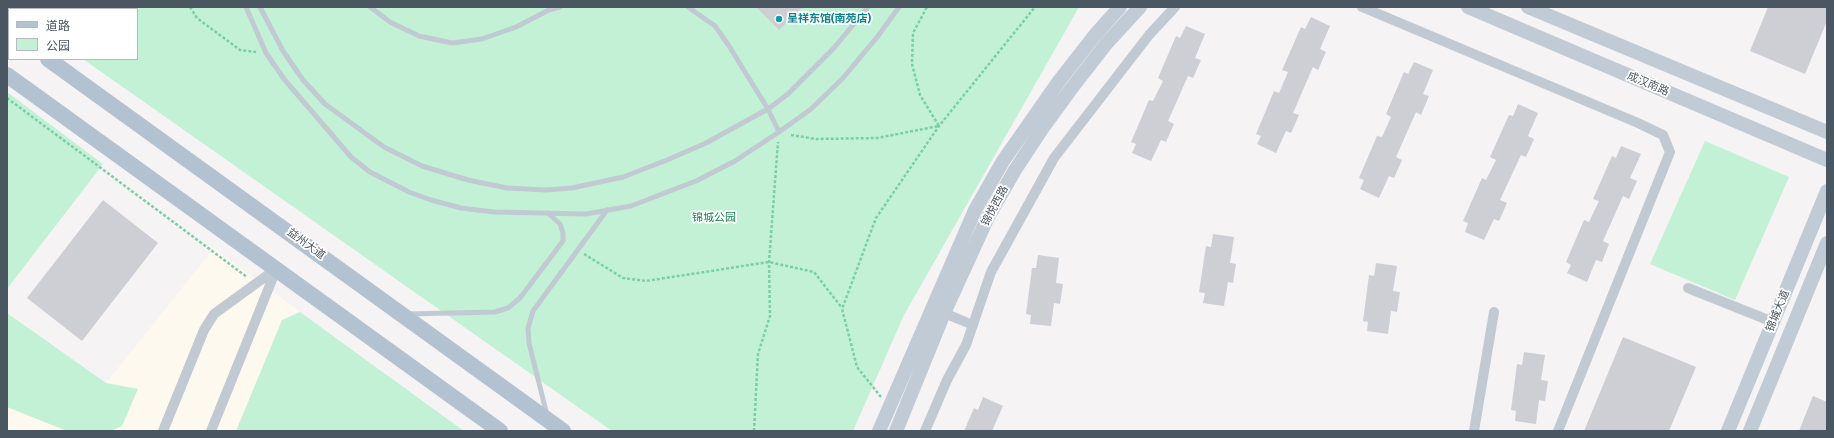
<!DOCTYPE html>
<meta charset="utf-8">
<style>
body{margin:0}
#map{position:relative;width:1834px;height:438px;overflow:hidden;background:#f5f3f3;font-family:"Fira Sans","Noto Sans SC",sans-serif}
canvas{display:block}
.frame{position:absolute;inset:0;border:8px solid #4a5661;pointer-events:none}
.legend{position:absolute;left:8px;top:8px;width:130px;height:52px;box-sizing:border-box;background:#fff;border:1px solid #b7bbc0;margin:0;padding:5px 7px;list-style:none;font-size:12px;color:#4a5661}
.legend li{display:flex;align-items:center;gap:8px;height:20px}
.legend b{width:20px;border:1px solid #b7bbc0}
</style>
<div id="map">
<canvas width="1834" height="438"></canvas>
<div class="frame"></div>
<ul class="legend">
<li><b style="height:5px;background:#b3c2d1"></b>道路</li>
<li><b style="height:11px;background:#c3f1d5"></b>公园</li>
</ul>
</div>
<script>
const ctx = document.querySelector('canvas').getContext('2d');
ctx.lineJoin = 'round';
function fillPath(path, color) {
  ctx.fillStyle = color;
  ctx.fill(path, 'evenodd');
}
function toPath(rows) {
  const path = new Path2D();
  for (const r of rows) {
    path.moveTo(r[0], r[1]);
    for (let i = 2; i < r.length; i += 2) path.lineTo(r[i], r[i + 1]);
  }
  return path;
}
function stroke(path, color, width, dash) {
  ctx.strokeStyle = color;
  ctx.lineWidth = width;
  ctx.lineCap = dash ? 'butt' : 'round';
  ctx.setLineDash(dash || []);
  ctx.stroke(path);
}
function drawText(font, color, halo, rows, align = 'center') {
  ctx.font = font + ' "Fira Sans","Noto Sans SC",sans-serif';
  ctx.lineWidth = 3.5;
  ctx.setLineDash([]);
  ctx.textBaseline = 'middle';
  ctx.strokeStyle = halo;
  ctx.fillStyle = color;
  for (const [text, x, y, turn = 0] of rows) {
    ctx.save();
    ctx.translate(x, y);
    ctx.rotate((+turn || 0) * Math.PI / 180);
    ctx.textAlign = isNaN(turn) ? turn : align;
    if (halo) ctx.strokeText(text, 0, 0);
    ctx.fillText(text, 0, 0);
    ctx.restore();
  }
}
const commercial = toPath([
 [214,248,300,312,464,431,7,431,7,313,106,383]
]);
const green = toPath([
 [9,7,1079,7,904,315,853,431,612,431,83,59,137,59,137,9,12,9],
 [7,92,103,164,7,289],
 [1705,141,1789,177,1735,300,1650,264],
 [300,312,464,431,236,431,282,320],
 [7,313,106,383,138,389,122,426,110,431,67,431,7,407]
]);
const building = toPath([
 [756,7,803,7,779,30],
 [1768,7,1827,7,1827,21,1805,74,1750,51],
 [1311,17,1330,26,1320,49,1326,52,1318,70,1313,67,1293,113,1299,115,1291,133,1286,131,1276,153,1257,144,1261,136,1256,134,1274,91,1279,93,1288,72,1282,70,1301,27,1305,29],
 [1186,26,1205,34,1195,58,1201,60,1193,78,1188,76,1168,121,1174,124,1166,142,1161,140,1151,161,1132,153,1136,144,1131,142,1149,100,1153,101,1163,81,1158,78,1176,36,1180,38],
 [1414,62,1433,70,1423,94,1429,96,1421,115,1416,112,1396,157,1402,160,1394,178,1389,176,1379,198,1360,189,1364,180,1359,178,1377,136,1382,137,1391,117,1386,114,1404,72,1408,74],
 [1518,104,1538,113,1528,136,1534,139,1526,157,1521,155,1500,200,1507,203,1499,221,1494,219,1484,240,1465,232,1468,223,1463,221,1482,178,1486,180,1496,160,1490,157,1509,115,1513,116],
 [1621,146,1641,154,1630,178,1637,181,1629,199,1623,196,1603,241,1609,244,1602,262,1596,260,1587,282,1567,273,1571,265,1566,262,1584,220,1589,222,1599,201,1593,199,1612,156,1616,158],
 [103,200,158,243,82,341,27,298],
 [1213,234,1234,237,1230,263,1236,264,1233,283,1228,282,1224,306,1203,303,1205,293,1199,292,1206,246,1211,247],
 [1038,255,1059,258,1056,283,1063,284,1060,304,1054,303,1051,326,1030,324,1031,315,1026,314,1032,268,1036,268],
 [1376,263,1397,266,1393,291,1400,292,1397,312,1391,311,1388,334,1367,331,1368,322,1363,321,1369,275,1374,276],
 [1623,337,1696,367,1669,431,1584,431],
 [1524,352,1545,355,1541,380,1548,381,1545,401,1539,400,1536,424,1515,421,1516,411,1511,410,1517,364,1522,365],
 [1813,396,1827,402,1827,431,1799,431],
 [983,397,1003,406,992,431,964,431,974,408,978,410]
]);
const path = toPath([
 [190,7,197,18,240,50,256,52],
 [7,98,247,277],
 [791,135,816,139,877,138,939,126,920,95,912,64,913,33,927,7],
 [584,254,623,278,646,281,769,262,814,272,842,308],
 [881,397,857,367,842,309,876,218,939,126,1035,7],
 [754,431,758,354,770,316,769,262,778,142]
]);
const lane = toPath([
 [246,7,266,53,284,79,351,157,370,172,409,192,431,200,461,208,494,212,586,214,631,206,696,181,735,161,779,132,811,109,843,78,878,36,899,7],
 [260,7,283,51,303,80,325,104,384,147,422,166,468,180,507,188,546,190,572,188,623,177,667,160,706,143,768,109,788,94,833,49,868,7],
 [370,7,390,22,419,36,452,43,482,39,516,27,549,10,560,7],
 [688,7,715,26,729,46,768,109,779,132],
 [408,314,495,312,508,308,520,298,563,241,563,233,560,224,548,213],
 [547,415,529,343,528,328,533,311,607,210]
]);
const street = toPath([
 [1362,7,1638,123,1663,135,1670,152,1558,431],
 [1688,288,1773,322],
 [944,313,973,325],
 [163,431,204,330,214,314,276,269],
 [211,431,276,270],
 [925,431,947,380,966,345,991,272,1054,158,1149,35,1175,7],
 [1474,431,1494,312]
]);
const secondary = toPath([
 [1468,7,1827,160],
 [1528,7,1827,132],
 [879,431,975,210,1003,161,1059,81,1095,35,1120,7],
 [896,431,944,313,988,217,1015,170,1044,126,1071,89,1106,44,1140,7],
 [1728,431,1827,191],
 [1750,431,1827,243]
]);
const primary = toPath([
 [7,30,9,31],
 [48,59,563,431],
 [7,75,500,431]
]);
const markers = [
 [779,19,4,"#0f9aa8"]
];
const cultureNames = [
 ["呈祥东馆(南苑店)",787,19]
];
const streetNames = [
 ["成汉南路",1648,84,23],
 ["锦悦西路",995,206,-62],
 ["益州大道",306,244,36],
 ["锦城大道",1778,311,-68]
];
const parkNames = [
 ["锦城公园",714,218]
];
fillPath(commercial, '#fdf9ef');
fillPath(green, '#c3f1d5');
fillPath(building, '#cdcfd5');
stroke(path, '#7ad0a6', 2.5, [3, 2]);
stroke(lane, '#c1cad2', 5);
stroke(street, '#c1cad2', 10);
stroke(secondary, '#c1cbd6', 14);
stroke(primary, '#b3c2d1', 16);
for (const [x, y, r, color] of markers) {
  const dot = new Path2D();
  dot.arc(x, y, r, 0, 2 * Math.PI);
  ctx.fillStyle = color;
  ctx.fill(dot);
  stroke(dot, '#fff', 1.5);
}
drawText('bold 11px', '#0d838f', '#fff', cultureNames, 'left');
drawText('11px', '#4a5661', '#fff', streetNames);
drawText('11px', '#17864f', '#fff', parkNames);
</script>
